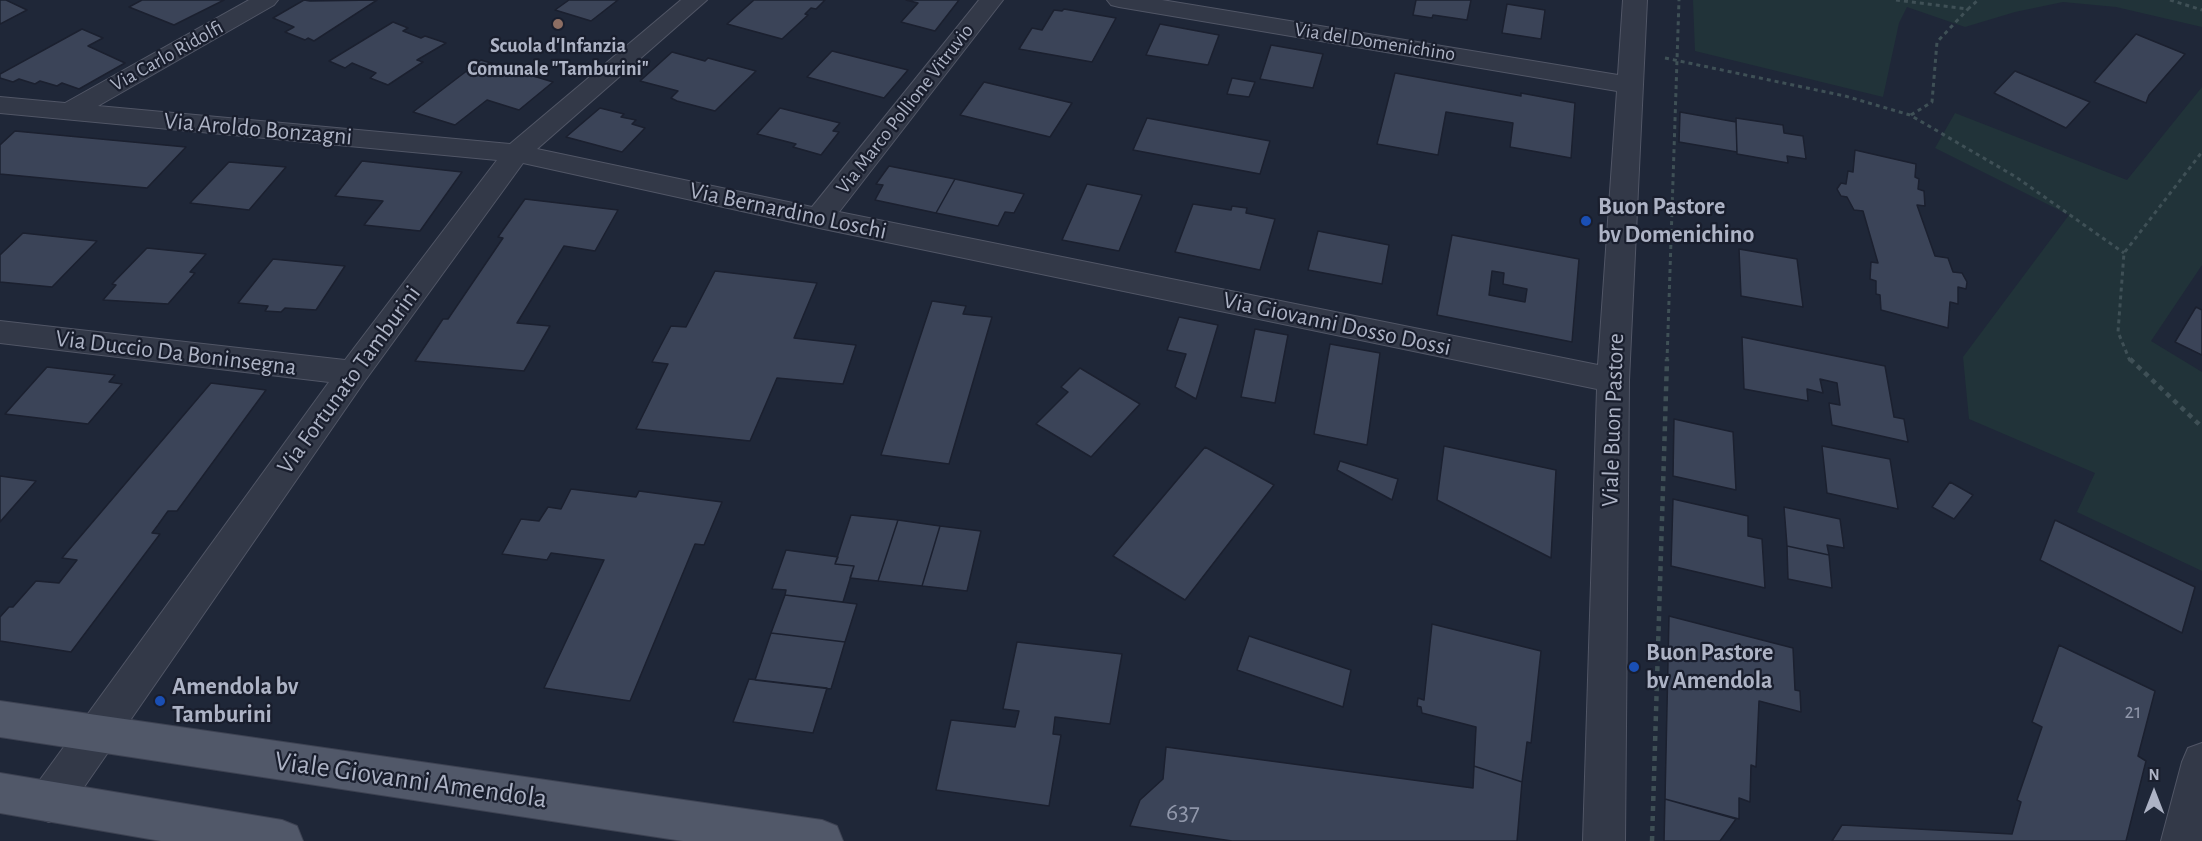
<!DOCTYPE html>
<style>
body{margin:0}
#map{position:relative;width:2202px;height:841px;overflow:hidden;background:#1f2738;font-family:"Alegreya Sans",sans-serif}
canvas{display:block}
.north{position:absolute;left:2124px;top:763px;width:60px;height:60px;-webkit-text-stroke:4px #191e2d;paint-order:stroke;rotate:0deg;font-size:16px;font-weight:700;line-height:24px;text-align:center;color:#adb3c5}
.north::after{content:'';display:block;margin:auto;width:21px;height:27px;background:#adb3c5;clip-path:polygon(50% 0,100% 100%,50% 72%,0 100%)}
</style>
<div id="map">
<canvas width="2202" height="841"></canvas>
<div class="north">N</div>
</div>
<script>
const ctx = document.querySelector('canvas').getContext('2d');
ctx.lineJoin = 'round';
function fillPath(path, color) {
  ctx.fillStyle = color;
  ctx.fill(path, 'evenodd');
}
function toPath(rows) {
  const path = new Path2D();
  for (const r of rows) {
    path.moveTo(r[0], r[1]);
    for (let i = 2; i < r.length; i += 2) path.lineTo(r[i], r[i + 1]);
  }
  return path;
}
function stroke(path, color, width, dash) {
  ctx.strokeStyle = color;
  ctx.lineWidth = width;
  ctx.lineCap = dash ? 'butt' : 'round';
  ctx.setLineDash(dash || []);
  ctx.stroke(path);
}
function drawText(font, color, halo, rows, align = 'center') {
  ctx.font = font + ' "Alegreya Sans",sans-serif';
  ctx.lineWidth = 4.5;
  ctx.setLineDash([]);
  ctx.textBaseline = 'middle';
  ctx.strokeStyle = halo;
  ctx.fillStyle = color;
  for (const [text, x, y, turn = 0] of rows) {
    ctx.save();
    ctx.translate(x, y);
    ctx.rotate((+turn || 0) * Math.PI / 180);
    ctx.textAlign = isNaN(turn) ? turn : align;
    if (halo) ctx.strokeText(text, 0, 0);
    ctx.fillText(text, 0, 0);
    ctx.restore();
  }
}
const green = toPath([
 [1693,0,2202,0,2202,27,2116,7,2063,2,2015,12,1965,27,1907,7,1899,23,1883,97,1695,51],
 [2202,87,2202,265,2151,341,2202,372,2202,571,2077,512,2095,473,1969,419,1963,357,2069,215,1935,148,1955,113,2127,180]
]);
const building = toPath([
 [0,0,6,0,27,10,0,24,0,0],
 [142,0,224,0,174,25,129,7,142,0],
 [304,0,310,1,377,0,314,41,308,38,305,40,285,32,294,27,273,18,304,0],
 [569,0,618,0,591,21,555,10,569,0],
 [754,0,825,0,816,9,811,8,805,14,808,15,782,39,727,24,754,0],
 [906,0,959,0,935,31,901,22,918,3,906,0],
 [1416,0,1471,0,1467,20,1433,15,1432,18,1413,15,1416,0],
 [1507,4,1545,10,1541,39,1502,33,1507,4],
 [1064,9,1116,18,1092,62,1019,49,1032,28,1042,30,1054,10,1062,11,1064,9],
 [393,22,408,28,403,31,421,38,425,36,446,43,417,60,423,62,388,85,370,78,376,73,352,63,345,68,329,61,393,22],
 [1160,24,1219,35,1208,65,1146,55,1160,24],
 [82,29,103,38,88,46,125,63,79,89,62,83,57,86,40,81,35,84,19,79,13,82,0,78,0,74,82,29],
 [2136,34,2185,54,2149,95,2146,103,2094,82,2136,34],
 [1271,45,1323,54,1313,88,1260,79,1271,45],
 [832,51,908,70,884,98,807,77,832,51],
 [672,52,705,61,708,58,756,71,715,111,677,101,671,98,678,91,640,81,672,52],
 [481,60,553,82,519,110,487,100,455,125,413,112,481,60],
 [2015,71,2090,102,2066,128,1994,93,2015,71],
 [1395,73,1521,96,1521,93,1575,103,1571,158,1510,147,1513,123,1446,112,1438,155,1377,144,1395,73],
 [1232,78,1255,82,1249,97,1227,94,1232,78],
 [984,82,1072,103,1050,137,960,115,984,82],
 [600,108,624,114,621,117,636,120,632,124,645,128,622,152,566,137,600,108],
 [780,108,840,123,833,131,839,132,821,155,793,147,796,144,757,134,780,108],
 [1680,112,1736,122,1737,152,1679,142,1680,112],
 [1147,118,1270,141,1260,174,1133,150,1147,118],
 [1736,118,1783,125,1784,133,1803,136,1806,159,1787,156,1788,163,1737,154,1736,118],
 [15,131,186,147,147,188,0,174,0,145,15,131],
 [1855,150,1916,164,1915,177,1919,179,1918,189,1924,191,1925,206,1917,205,1935,256,1948,258,1953,272,1962,273,1967,282,1966,289,1958,287,1958,304,1950,302,1948,328,1881,310,1880,295,1876,294,1876,281,1870,279,1871,262,1878,263,1863,211,1854,210,1847,197,1841,196,1837,189,1841,183,1846,184,1848,171,1853,172,1855,150],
 [362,161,462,172,420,231,364,225,383,201,335,196,362,161],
 [229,162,286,167,249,210,190,203,229,162],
 [889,166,955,179,936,213,875,200,883,185,876,184,889,166],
 [955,179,1024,194,1014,213,1005,212,998,226,936,213,955,179],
 [1087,184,1142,195,1119,251,1062,240,1087,184],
 [525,199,618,210,595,251,564,246,517,323,550,326,524,371,415,361,443,319,448,319,503,238,498,237,525,199],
 [1193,204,1231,210,1232,206,1247,208,1246,213,1275,219,1260,270,1175,252,1193,204],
 [1318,231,1389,245,1382,284,1308,270,1318,231],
 [23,233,97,241,52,287,0,282,0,255,23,233],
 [1452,235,1579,259,1572,342,1437,315,1452,235],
 [1492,271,1504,273,1503,284,1527,289,1525,302,1489,295,1492,271],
 [147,248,206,254,190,272,195,273,168,304,103,300,116,285,112,284,147,248],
 [1739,249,1797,259,1803,307,1741,296,1739,249],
 [273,259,345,266,316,310,285,308,281,312,265,311,268,306,238,303,273,259],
 [715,271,817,283,794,338,856,345,843,384,777,378,750,441,636,429,668,364,652,362,671,326,686,327,715,271],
 [932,301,966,306,963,314,992,317,949,464,881,455,932,301],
 [2196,307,2202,310,2202,355,2175,342,2196,307],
 [1179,317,1218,325,1196,399,1175,387,1186,354,1167,350,1179,317],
 [1255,329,1288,335,1275,403,1241,397,1255,329],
 [1742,337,1885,366,1894,417,1904,419,1908,442,1832,425,1829,403,1840,405,1837,383,1820,379,1823,393,1807,389,1808,401,1744,389,1742,337],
 [1330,344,1380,353,1367,445,1314,434,1330,344],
 [47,367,115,375,109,382,122,384,88,424,5,414,47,367],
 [1080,368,1140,404,1091,457,1036,424,1068,392,1061,387,1080,368],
 [211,383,266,390,177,511,168,511,158,525,152,533,160,534,71,652,0,641,0,617,9,607,13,607,36,581,59,583,77,560,62,558,211,383],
 [1674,419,1733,432,1736,490,1673,476,1674,419],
 [1444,446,1556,470,1551,558,1437,500,1444,446],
 [1822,446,1890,459,1898,509,1827,493,1822,446],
 [1205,447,1274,485,1185,600,1113,556,1205,447],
 [1340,461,1398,479,1392,500,1337,470,1340,461],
 [0,476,36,481,0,522,0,476],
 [1950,482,1973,495,1954,519,1932,507,1950,482],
 [571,489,636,497,639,491,722,502,704,545,695,544,630,701,544,688,604,560,551,553,547,560,502,554,521,519,539,521,548,507,561,509,571,489],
 [1673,499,1748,516,1748,536,1762,539,1765,588,1671,566,1673,499],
 [1784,507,1840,519,1844,548,1827,545,1829,555,1787,546,1784,507],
 [851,515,898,520,878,581,850,578,854,566,835,564,851,515],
 [898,520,940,526,922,586,878,581,898,520],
 [2055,520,2195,587,2182,633,2040,560,2055,520],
 [940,526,981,531,967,591,922,586,940,526],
 [1787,546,1829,555,1832,588,1788,579,1787,546],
 [786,550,838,557,835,564,854,566,843,602,785,595,786,590,772,589,786,550],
 [785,595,857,604,845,642,771,633,785,595],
 [1669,616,1793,648,1795,690,1800,691,1801,712,1759,701,1756,767,1751,765,1750,802,1739,798,1739,819,1665,799,1669,616],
 [1432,624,1541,651,1531,743,1527,742,1522,782,1474,766,1476,727,1422,713,1421,707,1417,706,1418,698,1424,700,1432,624],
 [771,633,845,642,831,689,755,680,771,633],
 [1249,636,1351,670,1343,707,1237,670,1249,636],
 [1017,642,1122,654,1110,724,1055,717,1053,734,1061,735,1049,806,936,790,951,720,1015,727,1019,711,1003,709,1017,642],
 [2059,645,2155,691,2138,756,2146,761,2126,841,1832,841,1842,825,2012,834,2021,802,2017,800,2042,727,2032,722,2059,645],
 [749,679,827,688,813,733,733,722,749,679],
 [1166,747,1473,788,1474,766,1522,782,1517,841,1232,841,1130,826,1140,800,1163,779,1166,747],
 [1665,799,1736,819,1720,841,1664,841,1665,799]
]);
const pathFar1 = toPath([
 [1896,0,1968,9,1978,0],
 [2170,0,2202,10],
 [1665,58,1845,96,1910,115,2016,177,2124,253],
 [1911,115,1932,102,1937,42,1968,9],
 [1667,361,1679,0],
 [2130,361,2118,332,2124,253,2202,152]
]);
const path = toPath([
 [2130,359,2202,427],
 [1652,841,1667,359]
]);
const minor = toPath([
 [249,0,278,0,274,5,98,106,510,144,681,0,707,0,537,149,812,207,979,0,1003,0,839,212,1598,365,1617,91,1119,7,1111,5,1107,0,1162,0,1618,75,1623,0,1647,0,1629,380,1625,841,1583,841,1597,389,819,228,523,163,364,382,64,816,49,822,34,816,28,802,34,788,329,382,0,343,0,321,345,360,497,160,0,113,0,97,65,103,249,0],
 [2202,743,2202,841,2161,841,2182,762,2188,748,2202,743]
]);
const major = toPath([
 [0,701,822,820,837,826,843,841,683,841,0,737,0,701],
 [0,773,282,820,297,826,303,841,161,841,0,813,0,773]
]);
const markers = [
 [558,24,6,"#8d6e63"],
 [1586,221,6,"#1a4fb4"],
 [1634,667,6,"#1a4fb4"],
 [160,701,6,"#1a4fb4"]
];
const farStreetnames = [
 ["Via del Domenichino",1375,42,9],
 ["Via Carlo Ridolfi",167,56,-29],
 ["Via Marco Pollione Vitruvio",905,109,-52]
];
const farPoinames = [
 ["Scuola d'Infanzia",558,46],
 ["Comunale \"Tamburini\"",558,69]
];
const numberNames = [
 ["21",2133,712]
];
const streetNames = [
 ["Via Aroldo Bonzagni",258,129,5],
 ["Via Bernardino Loschi",788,211,12],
 ["Via Giovanni Dosso Dossi",1337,324,12],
 ["Via Duccio Da Boninsegna",176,353,7],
 ["Via Fortunato Tamburini",349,380,-54],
 ["Viale Buon Pastore",1613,420,-88]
];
const poiNames = [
 ["Buon Pastore",1598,207],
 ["bv Domenichino",1598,235],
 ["Buon Pastore",1646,653],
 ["bv Amendola",1646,681],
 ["Amendola bv",172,687],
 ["Tamburini",172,715]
];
const nearNumbernames = [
 ["637",1183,812]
];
const nearStreetnames = [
 ["Viale Giovanni Amendola",411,780,8]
];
fillPath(green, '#213339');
fillPath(building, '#3b4458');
stroke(building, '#1b202f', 1.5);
stroke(minor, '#515666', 2);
stroke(major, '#3d4252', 2);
stroke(pathFar1, '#3f5056', 3, [4, 4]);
stroke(path, '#3f5056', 4.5, [5, 5]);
fillPath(minor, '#333948');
fillPath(major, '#515869');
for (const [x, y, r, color] of markers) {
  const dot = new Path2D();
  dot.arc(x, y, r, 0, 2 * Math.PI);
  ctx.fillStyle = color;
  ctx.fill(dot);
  stroke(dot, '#191e2d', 2);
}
drawText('20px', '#adb3c5', '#191e2d', farStreetnames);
drawText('bold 20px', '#adb3c5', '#191e2d', farPoinames);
drawText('21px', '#9097aa', null, numberNames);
drawText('24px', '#adb3c5', '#191e2d', streetNames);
drawText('bold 24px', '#adb3c5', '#191e2d', poiNames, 'left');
drawText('26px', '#9097aa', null, nearNumbernames);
drawText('28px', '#adb3c5', '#191e2d', nearStreetnames);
</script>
